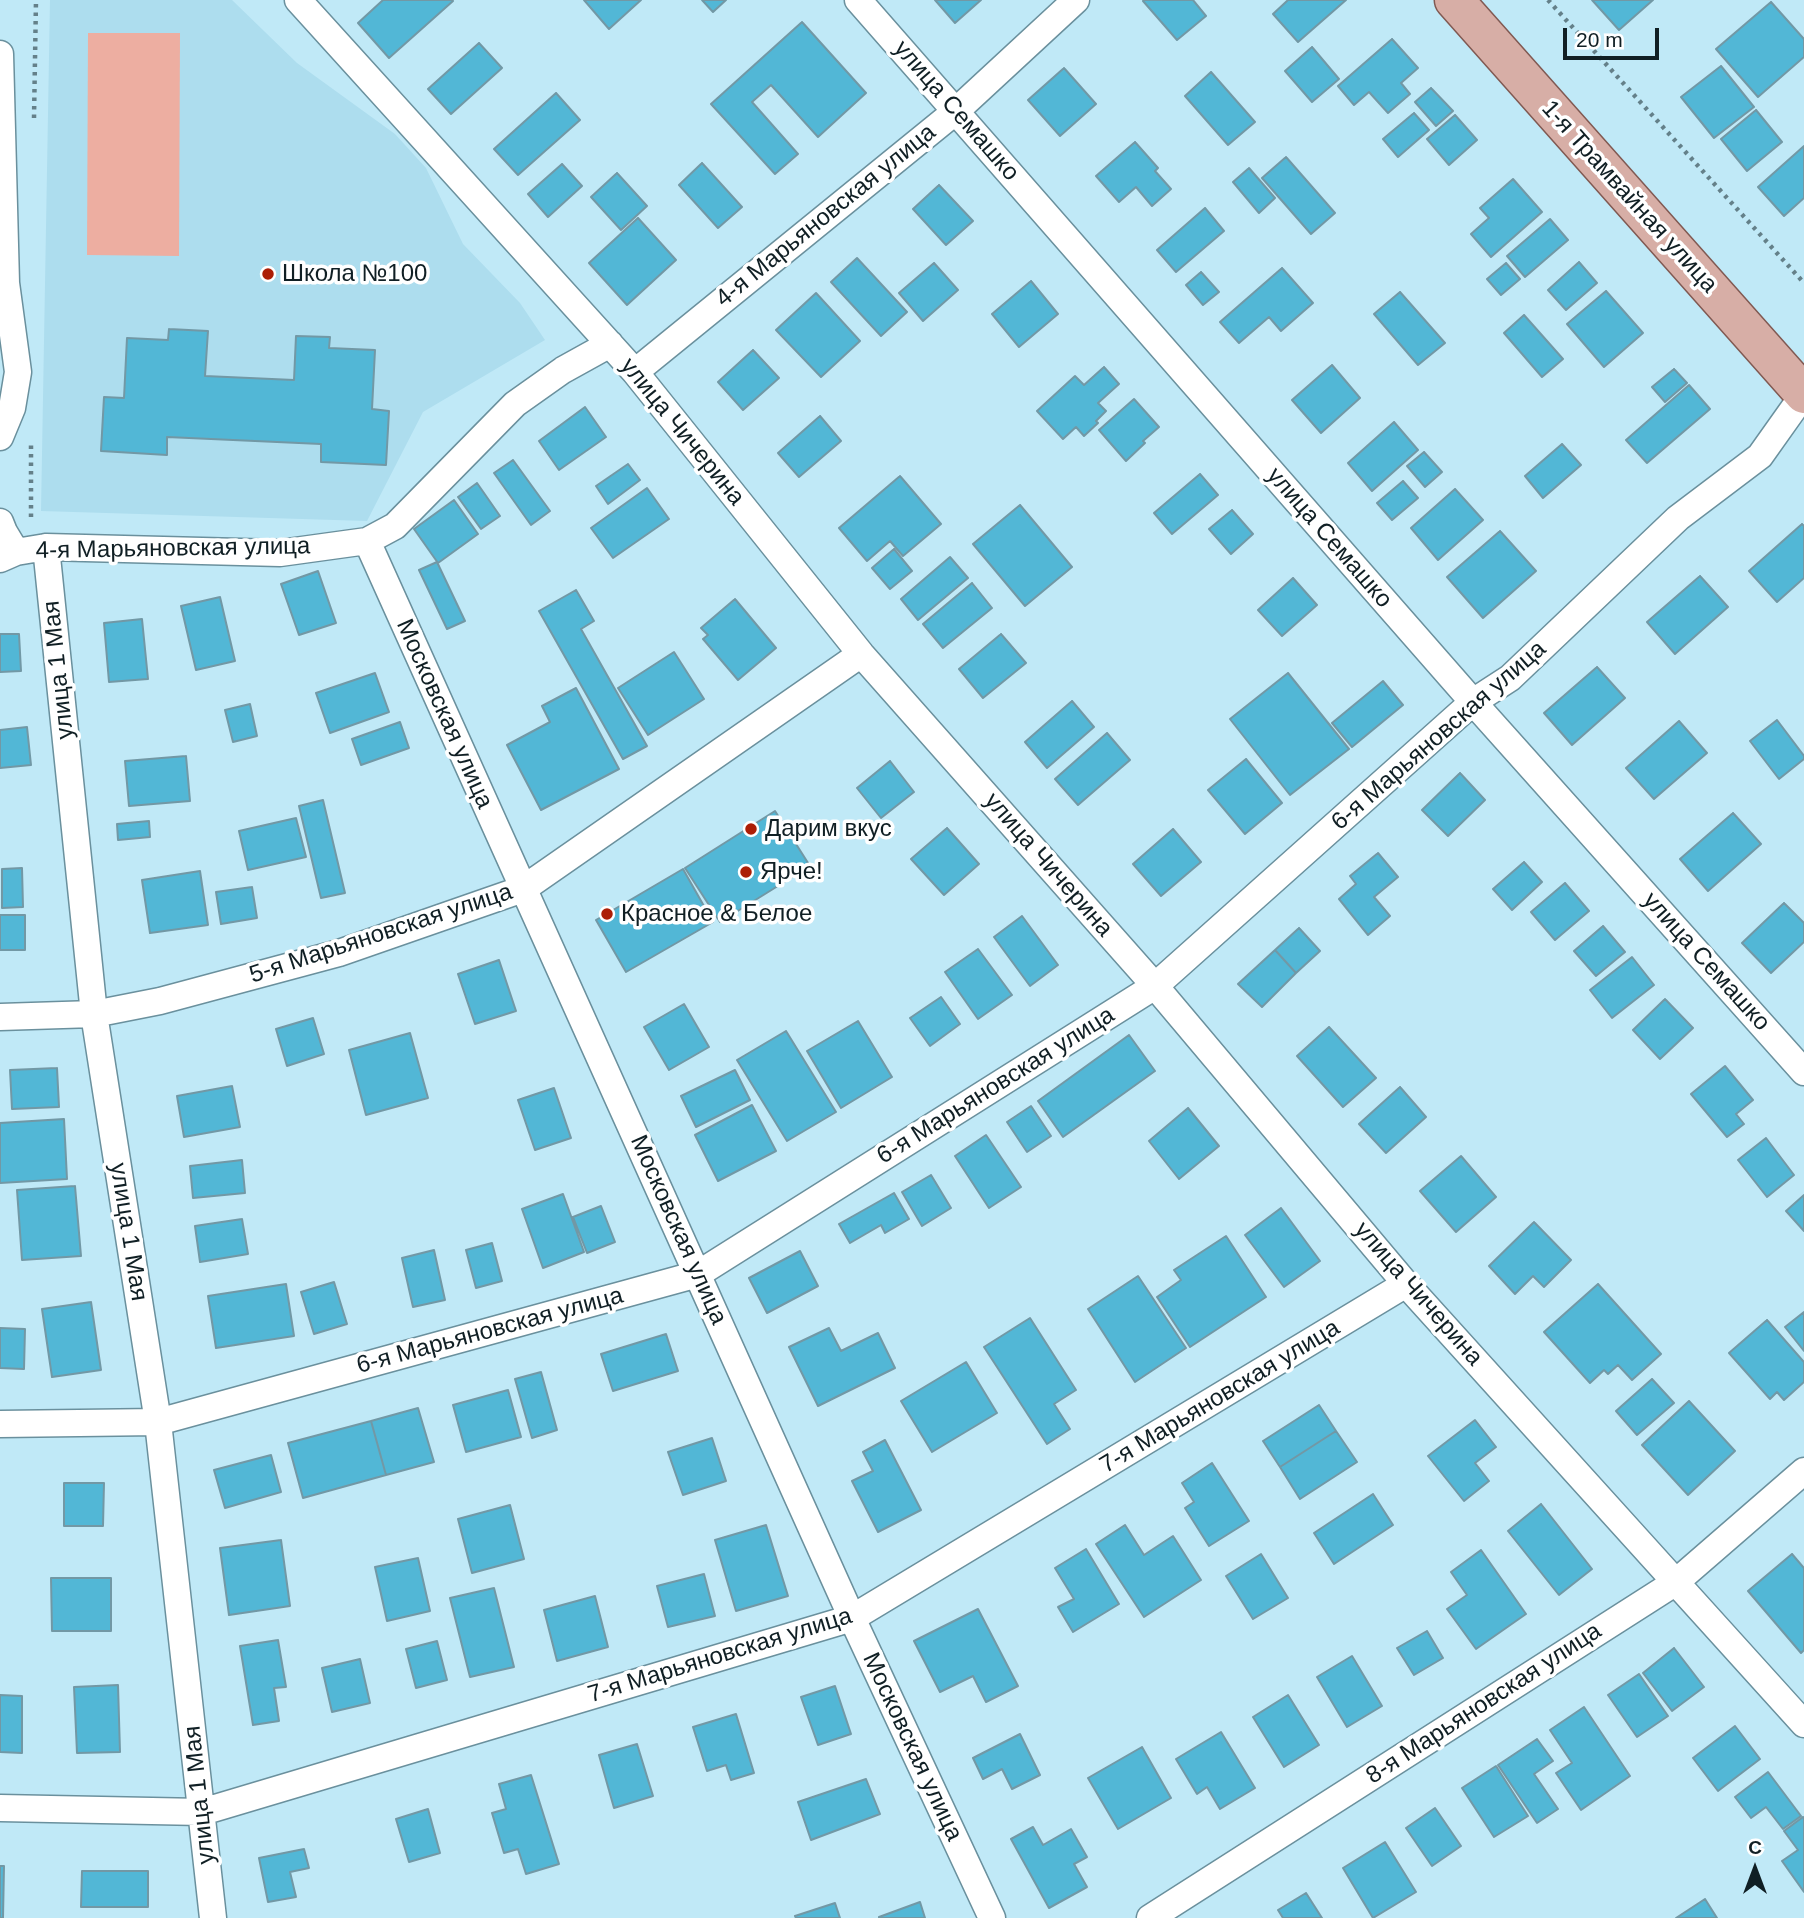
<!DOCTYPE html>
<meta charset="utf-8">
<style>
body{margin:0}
#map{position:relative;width:1804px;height:1918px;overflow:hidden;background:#c0e9f7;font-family:Arial,sans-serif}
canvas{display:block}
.north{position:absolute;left:1720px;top:1834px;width:70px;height:70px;-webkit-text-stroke:5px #fff;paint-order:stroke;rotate:0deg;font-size:19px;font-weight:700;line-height:28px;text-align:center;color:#101f24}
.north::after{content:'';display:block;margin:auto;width:24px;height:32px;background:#101f24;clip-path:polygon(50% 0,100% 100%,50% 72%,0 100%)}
.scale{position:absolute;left:1563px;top:28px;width:96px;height:32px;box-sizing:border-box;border:4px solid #101f24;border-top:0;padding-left:9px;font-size:21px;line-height:24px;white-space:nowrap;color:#101f24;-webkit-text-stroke:5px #fff;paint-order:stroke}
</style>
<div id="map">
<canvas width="1804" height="1918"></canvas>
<div class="north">С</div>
<div class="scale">20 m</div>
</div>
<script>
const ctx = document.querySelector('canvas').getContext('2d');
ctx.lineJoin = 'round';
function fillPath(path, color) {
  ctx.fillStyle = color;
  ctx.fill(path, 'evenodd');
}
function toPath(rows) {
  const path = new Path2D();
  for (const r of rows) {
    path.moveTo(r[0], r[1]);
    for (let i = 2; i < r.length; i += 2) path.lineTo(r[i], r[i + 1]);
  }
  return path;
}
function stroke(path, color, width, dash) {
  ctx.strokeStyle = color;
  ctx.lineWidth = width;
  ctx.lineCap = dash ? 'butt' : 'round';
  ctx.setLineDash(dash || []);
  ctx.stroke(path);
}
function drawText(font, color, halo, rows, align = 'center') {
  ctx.font = font + ' Arial,sans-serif';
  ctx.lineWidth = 7;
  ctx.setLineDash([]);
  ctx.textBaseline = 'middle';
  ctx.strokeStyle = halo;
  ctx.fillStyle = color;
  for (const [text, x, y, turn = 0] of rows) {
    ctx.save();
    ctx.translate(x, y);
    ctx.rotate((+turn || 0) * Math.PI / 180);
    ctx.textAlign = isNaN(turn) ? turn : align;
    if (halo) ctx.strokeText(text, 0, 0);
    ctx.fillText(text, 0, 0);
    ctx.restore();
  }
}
const built = toPath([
 [50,0,232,0,297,63,395,134,426,168,463,244,520,303,545,340,423,412,367,521,41,511]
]);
const green = toPath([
 [88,33,180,33,179,256,87,255]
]);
const building = toPath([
 [383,0,452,0,453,1,389,58,358,23,383,0],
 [584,0,641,0,609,29,584,0],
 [702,0,726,0,713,12,702,0],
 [935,0,981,0,955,23,935,0],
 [1144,0,1193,0,1206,16,1177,40,1143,1,1144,0],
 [1288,0,1346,0,1298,42,1273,14,1288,0],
 [1592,0,1653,0,1619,30,1592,0],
 [1771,2,1804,39,1804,57,1758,97,1716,49,1771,2],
 [802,22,866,93,818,137,771,85,752,102,798,154,775,174,711,104,802,22],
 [1392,39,1418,68,1401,83,1410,94,1388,113,1369,92,1354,105,1338,86,1392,39],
 [479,43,502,68,451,114,428,89,479,43],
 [1312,47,1339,79,1312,102,1285,71,1312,47],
 [1721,66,1754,107,1714,138,1681,97,1721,66],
 [1064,68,1096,104,1060,136,1028,100,1064,68],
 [1211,72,1255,122,1228,145,1185,96,1211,72],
 [1431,88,1453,111,1436,126,1415,102,1431,88],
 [556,93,580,120,518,175,494,149,556,93],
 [1756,110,1782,142,1747,171,1721,139,1756,110],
 [1414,113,1429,130,1398,157,1383,139,1414,113],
 [1455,115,1477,140,1449,165,1427,139,1455,115],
 [1135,142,1158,168,1155,171,1171,189,1152,206,1136,187,1119,202,1096,176,1135,142],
 [1804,146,1804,198,1784,216,1758,187,1804,146],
 [1286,157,1335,213,1311,234,1262,178,1286,157],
 [702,163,742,207,718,228,679,185,702,163],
 [562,164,582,186,548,217,528,194,562,164],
 [1249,168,1275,198,1259,213,1233,182,1249,168],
 [617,173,647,206,621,230,591,197,617,173],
 [1513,179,1542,212,1491,257,1471,234,1489,218,1480,208,1513,179],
 [939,185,973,221,946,245,913,209,939,185],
 [1205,208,1224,231,1176,272,1157,250,1205,208],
 [638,218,676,260,627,305,589,263,638,218],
 [1550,219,1568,240,1525,277,1507,256,1550,219],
 [857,258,907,312,881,336,831,282,857,258],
 [1579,262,1597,283,1566,310,1548,290,1579,262],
 [934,263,958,290,923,321,899,293,934,263],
 [1506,263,1520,279,1501,295,1487,279,1506,263],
 [1282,268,1313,303,1281,331,1269,317,1239,343,1220,322,1282,268],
 [1201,272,1219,292,1203,305,1186,285,1201,272],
 [1031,281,1058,314,1019,347,992,314,1031,281],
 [1606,291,1643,333,1604,367,1567,324,1606,291],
 [1400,292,1445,343,1418,365,1374,314,1400,292],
 [816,293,860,341,821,377,776,330,816,293],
 [1524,315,1563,359,1542,377,1504,333,1524,315],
 [169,329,208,331,205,376,294,380,296,336,330,337,329,348,375,350,372,409,389,411,386,465,321,462,321,444,167,437,167,455,101,451,104,397,124,398,127,338,168,340,169,329],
 [753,350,779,378,743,410,718,382,753,350],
 [1332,365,1360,398,1321,433,1292,400,1332,365],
 [1104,367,1119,384,1098,403,1106,411,1096,421,1098,423,1084,436,1076,427,1063,439,1037,411,1075,376,1084,385,1104,367],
 [1674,369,1687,383,1665,402,1652,387,1674,369],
 [1689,385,1710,409,1647,463,1626,440,1689,385],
 [1134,399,1159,427,1143,441,1145,443,1126,461,1099,430,1134,399],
 [585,407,606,437,559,470,539,441,585,407],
 [820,416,841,441,799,477,778,453,820,416],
 [1394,422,1418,450,1372,491,1348,463,1394,422],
 [1562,444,1581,465,1543,498,1525,476,1562,444],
 [1424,452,1442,472,1425,487,1407,466,1424,452],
 [513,460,550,511,531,525,494,473,513,460],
 [628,464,640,480,608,504,596,486,628,464],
 [1200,474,1218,495,1172,534,1154,513,1200,474],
 [900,476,941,524,903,556,890,541,867,561,839,528,900,476],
 [1403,481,1418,498,1392,520,1377,503,1403,481],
 [477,483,500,516,481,529,458,497,477,483],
 [647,488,669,519,613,558,591,528,647,488],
 [1455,489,1483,520,1438,560,1411,528,1455,489],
 [454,500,478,534,438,563,414,529,454,500],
 [1020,505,1072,567,1025,606,973,544,1020,505],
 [1232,510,1253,534,1231,554,1209,529,1232,510],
 [1802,524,1804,526,1804,578,1777,602,1749,571,1802,524],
 [1500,531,1536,571,1483,618,1447,577,1500,531],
 [894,549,912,571,890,589,872,568,894,549],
 [950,557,968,578,918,620,901,599,950,557],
 [437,562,465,621,447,629,419,570,437,562],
 [318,571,336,623,299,635,281,584,318,571],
 [1700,576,1728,607,1675,654,1647,622,1700,576],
 [1293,578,1317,605,1282,636,1258,610,1293,578],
 [972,583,992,608,943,648,923,624,972,583],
 [576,590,594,621,581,629,647,746,623,759,539,611,576,590],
 [220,597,235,661,196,670,181,606,220,597],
 [735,599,776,648,738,680,703,639,708,635,701,628,735,599],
 [142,619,148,679,109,682,104,623,142,619],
 [0,634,19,634,21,671,0,672,0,634],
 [1001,634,1026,663,983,698,959,669,1001,634],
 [674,652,704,699,648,735,618,688,674,652],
 [1597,667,1625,698,1572,745,1544,713,1597,667],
 [375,673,389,712,330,733,316,693,375,673],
 [1288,673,1349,749,1290,795,1230,719,1288,673],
 [1383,681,1403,705,1352,747,1332,723,1383,681],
 [576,688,619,769,541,810,507,745,550,722,542,706,576,688],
 [1072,701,1094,727,1047,768,1025,742,1072,701],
 [250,704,257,736,233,742,225,710,250,704],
 [1777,720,1804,756,1804,759,1779,779,1750,741,1777,720],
 [1679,721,1707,753,1654,799,1626,768,1679,721],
 [400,722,409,748,361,765,352,739,400,722],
 [27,727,31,765,0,768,0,730,27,727],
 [1107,733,1130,760,1078,805,1055,779,1107,733],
 [186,756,190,801,129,806,125,761,186,756],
 [1246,759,1282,803,1245,834,1208,790,1246,759],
 [890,761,914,792,881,818,857,788,890,761],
 [1460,773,1485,800,1448,836,1422,810,1460,773],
 [323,800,345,893,321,898,299,806,323,800],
 [775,811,810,866,720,922,685,868,775,811],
 [1733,813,1761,844,1708,891,1680,859,1733,813],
 [296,818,306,857,248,870,239,831,296,818],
 [149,821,150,837,118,840,117,824,149,821],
 [947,828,979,864,944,895,911,859,947,828],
 [1173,829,1201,862,1161,896,1133,864,1173,829],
 [1378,853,1398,877,1374,897,1390,916,1368,935,1339,899,1356,884,1350,876,1378,853],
 [1524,862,1542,882,1512,910,1493,889,1524,862],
 [22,868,23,907,2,908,2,869,22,868],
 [683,869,713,922,626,972,596,920,683,869],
 [200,871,208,925,150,933,142,880,200,871],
 [1565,883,1589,911,1555,940,1531,912,1565,883],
 [252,887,257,918,221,924,216,892,252,887],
 [1784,903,1804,923,1804,942,1771,973,1742,943,1784,903],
 [0,915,25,915,25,950,0,950,0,915],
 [1022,916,1058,965,1030,986,994,937,1022,916],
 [1603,926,1625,952,1596,976,1574,951,1603,926],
 [1299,928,1320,951,1296,973,1275,950,1299,928],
 [978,949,1012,995,978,1019,945,972,978,949],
 [1275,950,1296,973,1262,1007,1238,984,1275,950],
 [1632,957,1654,985,1612,1018,1590,990,1632,957],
 [499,960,516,1011,475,1024,458,974,499,960],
 [941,997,960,1024,930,1046,910,1018,941,997],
 [1665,999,1693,1028,1660,1059,1633,1030,1665,999],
 [684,1004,709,1047,669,1070,644,1027,684,1004],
 [313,1018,324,1054,287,1066,276,1029,313,1018],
 [858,1021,892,1077,841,1108,807,1051,858,1021],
 [1329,1027,1376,1078,1343,1107,1297,1056,1329,1027],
 [786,1031,836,1112,787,1141,737,1060,786,1031],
 [410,1033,428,1098,366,1115,349,1050,410,1033],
 [1129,1035,1155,1071,1063,1137,1038,1101,1129,1035],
 [1725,1066,1753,1100,1736,1114,1744,1124,1727,1137,1691,1094,1725,1066],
 [57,1068,59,1107,12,1109,10,1070,57,1068],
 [735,1070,750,1100,696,1127,681,1096,735,1070],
 [232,1086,240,1127,184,1137,177,1096,232,1086],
 [1400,1087,1426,1117,1386,1153,1359,1124,1400,1087],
 [554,1088,571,1138,535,1150,518,1100,554,1088],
 [752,1105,776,1151,718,1181,695,1135,752,1105],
 [1031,1106,1051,1136,1027,1152,1007,1122,1031,1106],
 [1188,1108,1219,1146,1179,1179,1149,1141,1188,1108],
 [64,1119,67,1179,0,1183,0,1123,64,1119],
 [986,1135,1021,1187,989,1208,955,1156,986,1135],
 [1766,1138,1794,1175,1767,1197,1738,1160,1766,1138],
 [1461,1156,1496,1197,1456,1232,1420,1191,1461,1156],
 [242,1160,245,1193,193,1198,190,1166,242,1160],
 [931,1175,951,1208,922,1226,902,1192,931,1175],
 [75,1186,81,1256,22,1260,17,1190,75,1186],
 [894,1193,909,1219,885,1233,881,1225,850,1243,839,1224,894,1193],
 [563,1194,584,1252,543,1268,522,1209,563,1194],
 [1804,1195,1804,1231,1786,1211,1804,1195],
 [601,1206,615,1242,587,1253,573,1217,601,1206],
 [1281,1208,1320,1261,1284,1287,1245,1235,1281,1208],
 [242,1219,248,1254,200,1262,195,1226,242,1219],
 [1534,1222,1571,1260,1544,1287,1533,1276,1515,1294,1489,1266,1534,1222],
 [1226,1236,1266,1297,1190,1347,1157,1297,1181,1280,1174,1270,1226,1236],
 [492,1243,502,1281,476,1288,466,1250,492,1243],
 [434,1250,445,1300,413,1307,402,1258,434,1250],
 [800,1251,818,1286,767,1313,749,1278,800,1251],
 [1138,1276,1186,1348,1135,1382,1088,1309,1138,1276],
 [334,1282,347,1324,314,1334,301,1292,334,1282],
 [286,1284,294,1336,216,1348,208,1296,286,1284],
 [1598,1284,1661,1354,1632,1380,1618,1365,1608,1374,1604,1370,1590,1383,1544,1332,1598,1284],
 [91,1302,101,1370,52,1377,42,1309,91,1302],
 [1804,1312,1804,1351,1785,1327,1804,1312],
 [1030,1318,1076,1390,1054,1404,1070,1429,1047,1444,984,1347,1030,1318],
 [1767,1320,1804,1362,1804,1382,1784,1400,1777,1392,1770,1399,1729,1353,1767,1320],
 [0,1328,25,1329,24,1369,0,1368,0,1328],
 [829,1328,841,1351,878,1333,895,1368,818,1406,789,1347,829,1328],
 [666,1334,678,1371,613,1391,601,1354,666,1334],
 [966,1362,997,1413,932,1452,901,1401,966,1362],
 [541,1372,557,1430,532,1438,515,1379,541,1372],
 [1652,1379,1674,1403,1637,1435,1616,1411,1652,1379],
 [508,1390,521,1437,466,1452,453,1405,508,1390],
 [1689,1401,1735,1451,1688,1495,1642,1445,1689,1401],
 [1319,1405,1336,1431,1280,1467,1263,1441,1319,1405],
 [418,1408,434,1462,386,1475,371,1421,418,1408],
 [1475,1420,1496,1447,1475,1463,1489,1481,1464,1501,1428,1456,1475,1420],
 [371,1421,386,1475,303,1498,288,1443,371,1421],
 [1336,1431,1357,1462,1300,1499,1280,1467,1336,1431],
 [712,1438,726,1481,683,1495,668,1452,712,1438],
 [885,1440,921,1510,878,1532,852,1481,873,1471,863,1452,885,1440],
 [271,1455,281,1492,225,1508,214,1470,271,1455],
 [1212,1463,1249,1521,1209,1546,1185,1508,1194,1502,1182,1483,1212,1463],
 [64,1483,104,1483,103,1526,64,1526,64,1483],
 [1373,1494,1393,1525,1334,1564,1314,1533,1373,1494],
 [1541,1504,1592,1569,1559,1595,1508,1531,1541,1504],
 [510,1505,524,1559,472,1573,458,1519,510,1505],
 [766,1525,788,1596,736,1611,715,1540,766,1525],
 [1125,1525,1144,1555,1173,1536,1201,1580,1144,1617,1096,1544,1125,1525],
 [281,1540,290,1606,229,1615,220,1548,281,1540],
 [1086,1549,1119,1604,1073,1632,1058,1607,1074,1599,1055,1568,1086,1549],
 [1481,1550,1526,1614,1476,1649,1447,1609,1467,1595,1451,1572,1481,1550],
 [1261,1554,1288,1598,1253,1619,1226,1576,1261,1554],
 [1792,1554,1804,1568,1804,1650,1801,1653,1748,1591,1792,1554],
 [418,1558,430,1611,387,1621,375,1567,418,1558],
 [704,1574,715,1616,668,1627,657,1586,704,1574],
 [51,1578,111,1578,111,1631,52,1631,51,1578],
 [494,1588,514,1667,470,1677,450,1598,494,1588],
 [595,1596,608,1647,557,1661,544,1610,595,1596],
 [978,1609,1018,1686,986,1702,973,1676,940,1692,914,1641,978,1609],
 [1427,1631,1443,1658,1414,1675,1397,1648,1427,1631],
 [278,1640,286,1687,274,1688,279,1721,253,1725,240,1646,278,1640],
 [437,1641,447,1680,416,1688,406,1649,437,1641],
 [1674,1648,1704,1687,1672,1711,1643,1673,1674,1648],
 [1352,1656,1382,1706,1347,1727,1317,1677,1352,1656],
 [360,1659,370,1703,332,1712,322,1668,360,1659],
 [1639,1674,1668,1716,1637,1737,1608,1695,1639,1674],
 [118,1685,120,1752,77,1753,74,1687,118,1685],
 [835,1686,851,1734,818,1745,801,1697,835,1686],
 [0,1695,22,1696,22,1753,0,1752,0,1695],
 [1288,1695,1319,1745,1284,1767,1253,1717,1288,1695],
 [1584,1707,1630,1776,1581,1810,1556,1773,1572,1763,1550,1730,1584,1707],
 [736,1714,754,1773,731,1780,726,1765,707,1771,693,1727,736,1714],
 [1735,1726,1760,1759,1718,1791,1693,1758,1735,1726],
 [1221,1732,1255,1788,1220,1809,1207,1787,1197,1794,1176,1759,1221,1732],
 [1020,1734,1040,1775,1012,1789,1002,1769,983,1779,973,1758,1020,1734],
 [1537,1739,1553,1761,1534,1774,1558,1809,1537,1823,1498,1765,1537,1739],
 [637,1744,653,1796,614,1808,599,1755,637,1744],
 [1142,1747,1171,1798,1118,1829,1088,1778,1142,1747],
 [1496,1766,1528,1816,1494,1837,1462,1788,1496,1766],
 [1768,1772,1801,1816,1783,1829,1766,1807,1751,1818,1735,1797,1768,1772],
 [531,1775,559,1864,526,1874,518,1849,504,1853,492,1813,506,1809,499,1784,531,1775],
 [866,1779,880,1814,811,1840,798,1802,866,1779],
 [1435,1808,1461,1846,1432,1866,1406,1828,1435,1808],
 [428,1809,440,1853,409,1862,396,1819,428,1809],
 [1803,1817,1804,1818,1804,1892,1782,1861,1798,1850,1784,1831,1803,1817],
 [1033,1827,1043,1845,1071,1829,1087,1857,1074,1864,1087,1887,1049,1908,1011,1839,1033,1827],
 [1385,1842,1416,1892,1373,1918,1343,1868,1385,1842],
 [304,1849,309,1868,290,1872,296,1897,268,1902,259,1858,304,1849],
 [0,1866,4,1866,3,1918,0,1918,0,1866],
 [82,1871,148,1871,148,1907,81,1907,82,1871],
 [1306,1893,1322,1918,1283,1918,1278,1910,1306,1893],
 [1705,1899,1717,1918,1676,1918,1705,1899],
 [920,1902,925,1918,879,1918,879,1917,920,1902],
 [835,1903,840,1918,796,1918,795,1916,835,1903]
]);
const path = toPath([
 [1548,0,1804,283],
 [34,118,36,0],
 [31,517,31,442]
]);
const street = toPath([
 [298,0,635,372,861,654,1155,986,1406,1284,1804,1724],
 [858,0,1473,702,1804,1072],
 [0,54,6,283,18,372,12,408,0,437],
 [635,372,956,111,1076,0],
 [0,522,4,532,16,552],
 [367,541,852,1618,992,1918],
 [46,547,94,1014,158,1422,213,1918],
 [0,559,16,552,46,547,280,553,367,541,395,526,515,404,563,370,610,344],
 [0,1017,94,1014,160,1001,339,953,523,889,861,654],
 [0,1424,158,1422,698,1274,1155,986,1473,702,1510,678,1678,518,1760,456,1804,394],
 [0,1808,202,1812,852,1618,1406,1284],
 [1150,1918,1676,1582,1804,1471]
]);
const primary = toPath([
 [1454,0,1804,394]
]);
const markers = [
 [268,274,7,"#ac1e06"],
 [751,829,7,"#ac1e06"],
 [746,872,7,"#ac1e06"],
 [607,914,7,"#ac1e06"]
];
const streetNames = [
 ["улица Семашко",956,111,49],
 ["1-я Трамвайная улица",1629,197,48],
 ["4-я Марьяновская улица",826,216,-39],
 ["улица Чичерина",682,432,51],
 ["улица Семашко",1329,538,49],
 ["4-я Марьяновская улица",173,549,-1],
 ["улица 1 Мая",59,670,-96],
 ["Московская улица",444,714,66],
 ["6-я Марьяновская улица",1439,736,-41],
 ["улица Чичерина",1048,865,49],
 ["5-я Марьяновская улица",381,934,-18],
 ["улица Семашко",1706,962,48],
 ["6-я Марьяновская улица",996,1086,-32],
 ["Московская улица",678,1230,66],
 ["улица 1 Мая",128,1232,81],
 ["улица Чичерина",1418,1294,49],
 ["6-я Марьяновская улица",490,1331,-15],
 ["7-я Марьяновская улица",1220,1397,-31],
 ["7-я Марьяновская улица",720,1656,-17],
 ["8-я Марьяновская улица",1484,1704,-33],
 ["Московская улица",912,1747,65],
 ["улица 1 Мая",200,1795,-96]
];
const poiNames = [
 ["Школа №100",282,274],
 ["Дарим вкус",765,829],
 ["Ярче!",760,872],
 ["Красное & Белое",621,914]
];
fillPath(built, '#adddee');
fillPath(green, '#edaea1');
fillPath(building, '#52b7d6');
stroke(building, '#7298a5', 2);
stroke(street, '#6a909d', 29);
stroke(primary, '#805952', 41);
stroke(path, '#648089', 4.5, [3.5, 5]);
stroke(street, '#fff', 26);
stroke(primary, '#d7aea6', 38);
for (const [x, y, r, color] of markers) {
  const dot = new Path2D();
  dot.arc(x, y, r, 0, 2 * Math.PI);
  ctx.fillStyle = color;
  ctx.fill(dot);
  stroke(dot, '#fff', 2.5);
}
drawText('24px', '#101f24', '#fff', streetNames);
drawText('24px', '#101f24', '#fff', poiNames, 'left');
</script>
